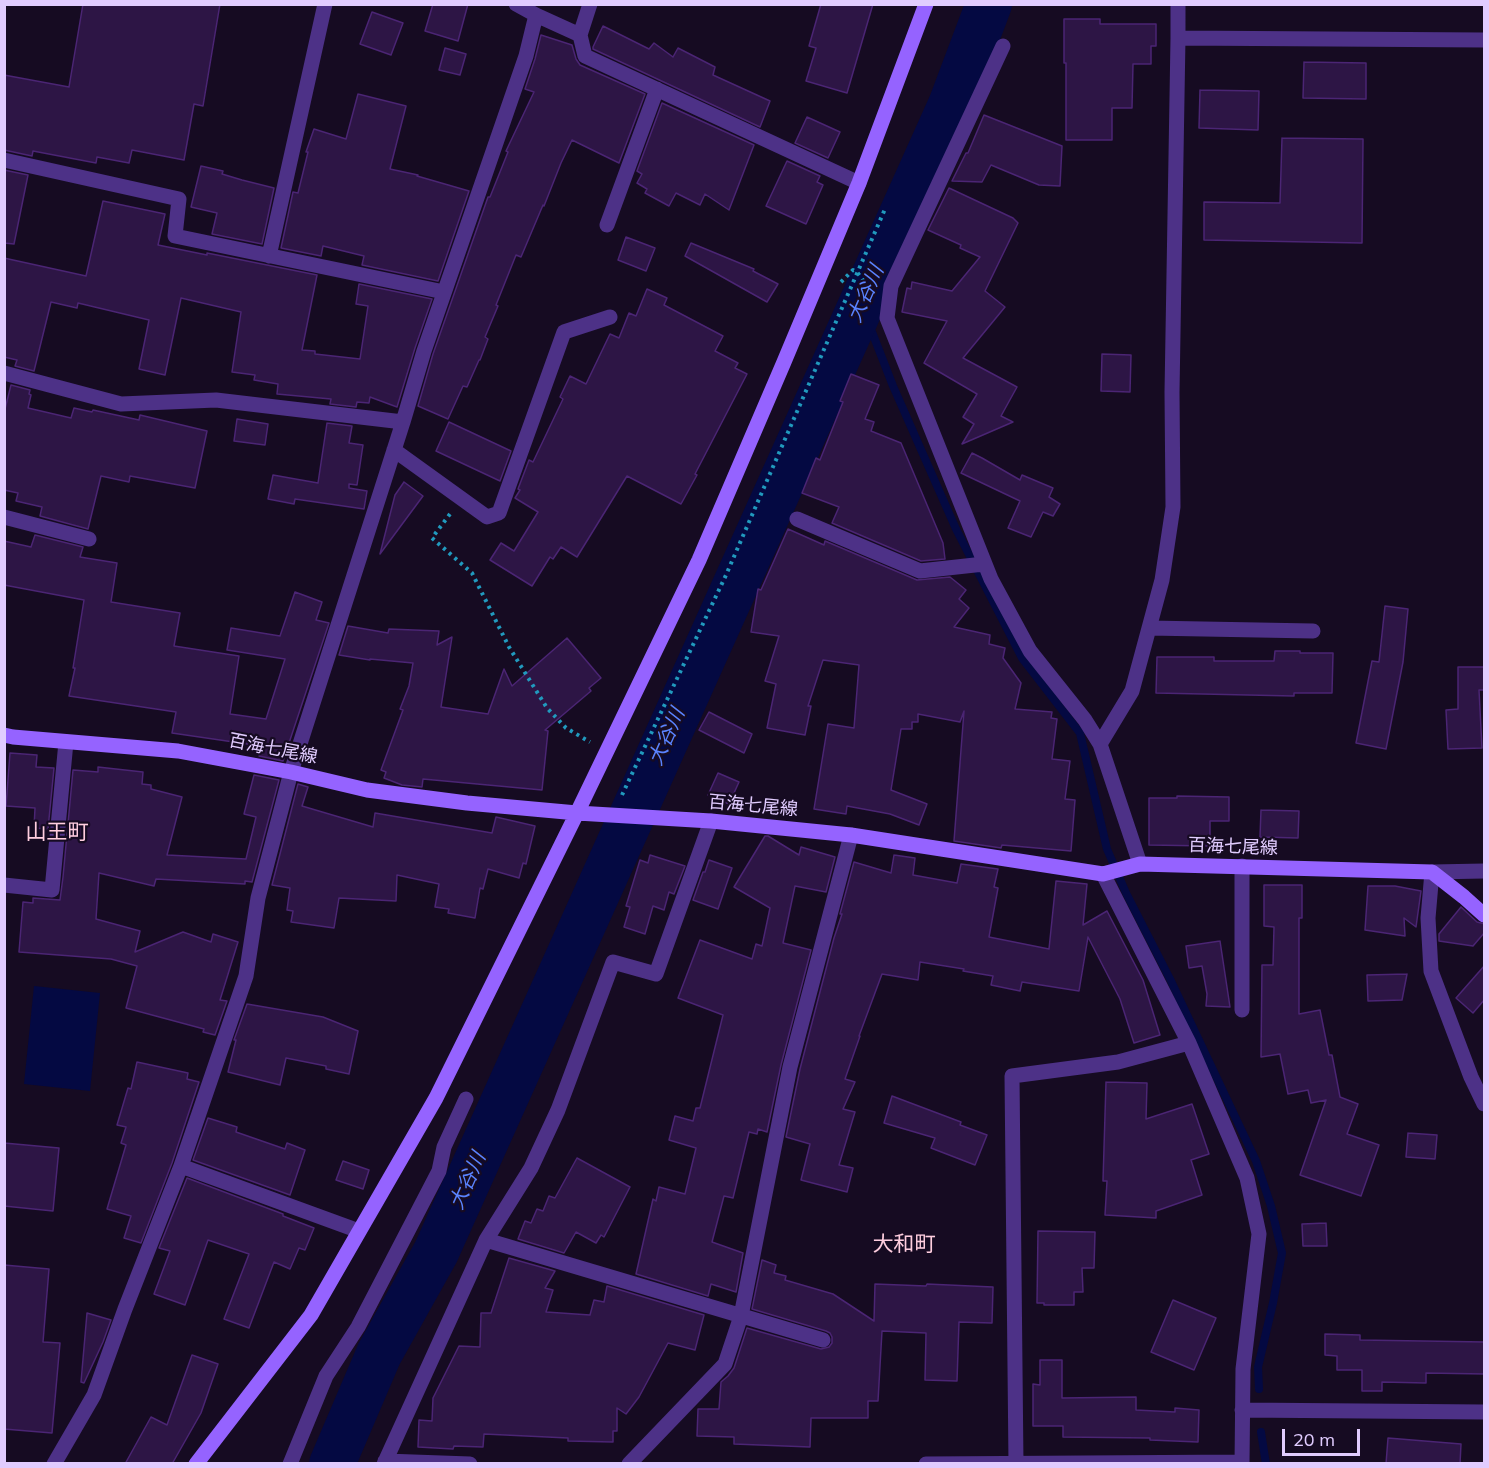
<!DOCTYPE html>
<meta charset="utf-8">
<style>
body{margin:0}
#map{position:relative;width:1489px;height:1468px;overflow:hidden;background:#160b22;font-family:Mulish,sans-serif}
canvas{display:block}
.frame{position:absolute;inset:0;border:6px solid #e1ccff;pointer-events:none}
.scale{position:absolute;left:1282px;top:1429px;width:78px;height:27px;box-sizing:border-box;border:3px solid #e1ccff;border-top:0;padding-left:8px;font-size:18px;line-height:21px;white-space:nowrap;color:#e1ccff;-webkit-text-stroke:4px #160b22;paint-order:stroke}
</style>
<div id="map">
<canvas width="1489" height="1468"></canvas>
<div class="frame"></div>
<div class="scale">20 m</div>
</div>
<script>
const ctx = document.querySelector('canvas').getContext('2d');
ctx.lineJoin = 'round';
function fillPath(path, color) {
  ctx.fillStyle = color;
  ctx.fill(path, 'evenodd');
}
function toPath(rows) {
  const path = new Path2D();
  for (const r of rows) {
    path.moveTo(r[0], r[1]);
    for (let i = 2; i < r.length; i += 2) path.lineTo(r[i], r[i + 1]);
  }
  return path;
}
function stroke(path, color, width, dash) {
  ctx.strokeStyle = color;
  ctx.lineWidth = width;
  ctx.lineCap = dash ? 'butt' : 'round';
  ctx.setLineDash(dash || []);
  ctx.stroke(path);
}
function drawText(font, color, halo, rows, align = 'center') {
  ctx.font = font + ' Mulish,"Noto Sans JP",sans-serif';
  ctx.lineWidth = 4.5;
  ctx.setLineDash([]);
  ctx.textBaseline = 'middle';
  ctx.strokeStyle = halo;
  ctx.fillStyle = color;
  for (const [text, x, y, turn = 0] of rows) {
    ctx.save();
    ctx.translate(x, y);
    ctx.rotate((+turn || 0) * Math.PI / 180);
    ctx.textAlign = isNaN(turn) ? turn : align;
    if (halo) ctx.strokeText(text, 0, 0);
    ctx.fillText(text, 0, 0);
    ctx.restore();
  }
}
const water = toPath([
 [34,986,100,993,90,1091,24,1084]
]);
const stream = toPath([
 [860,309,872,332,893,386,956,529,1022,658,1080,733,1107,849,1126,893,1170,979,1256,1161,1271,1206,1282,1253,1273,1303,1258,1367,1259,1389],
 [1261,1432,1266,1464]
]);
const river = toPath([
 [332,1464,379,1354,436,1252,951,105,989,4]
]);
const building = toPath([
 [83,4,220,4,203,106,194,104,184,160,132,150,129,163,97,157,96,163,33,151,32,156,4,150,4,75,69,87,83,4],
 [433,4,468,4,458,41,425,31,433,4],
 [821,4,873,4,847,93,806,81,816,48,809,46,821,4],
 [372,12,403,23,391,55,360,44,372,12],
 [1064,19,1100,19,1100,24,1156,24,1156,46,1151,46,1151,64,1133,64,1132,108,1112,108,1112,140,1066,140,1066,63,1064,63,1064,19],
 [603,26,649,49,654,43,673,57,678,48,715,67,713,75,770,101,760,127,593,49,593,47,603,26],
 [541,35,572,45,576,59,580,65,645,94,619,163,572,140,561,163,544,206,543,205,521,257,516,255,496,305,498,306,485,337,488,339,480,360,479,360,467,387,463,386,448,419,418,406,433,354,488,197,490,197,508,152,506,151,534,92,525,89,535,59,541,35],
 [445,48,466,54,460,75,439,70,445,48],
 [1304,62,1366,63,1366,99,1303,98,1304,62],
 [1200,90,1259,91,1258,130,1199,128,1200,90],
 [358,94,406,106,390,169,418,175,417,176,469,191,438,281,362,265,364,256,323,246,321,256,281,248,293,192,298,193,308,152,306,152,314,129,346,139,358,94],
 [662,103,754,145,729,210,705,194,700,205,676,193,669,206,645,193,647,189,637,183,642,174,637,171,662,103],
 [984,115,1062,146,1060,186,1039,185,991,165,982,182,952,181,966,153,968,153,984,115],
 [807,117,840,132,828,158,795,143,807,117],
 [1282,138,1363,139,1362,243,1204,240,1204,202,1280,203,1282,138],
 [787,161,820,176,817,182,823,185,806,224,766,206,787,161],
 [201,166,223,171,222,174,242,180,274,188,262,244,212,234,217,213,191,207,201,166],
 [4,170,28,175,14,244,4,243,4,170],
 [949,188,1013,218,1018,223,985,291,1005,307,963,358,1017,387,1001,416,1013,422,962,444,974,424,963,417,977,394,924,363,947,321,902,312,907,288,911,289,912,282,952,291,980,257,960,248,961,245,928,230,949,188],
 [103,201,165,214,158,245,207,255,207,253,317,275,302,350,315,351,315,354,360,359,368,306,356,304,359,284,432,299,415,348,397,407,370,397,369,403,357,402,356,407,330,404,331,399,277,394,278,384,254,380,255,375,232,372,241,312,181,298,165,375,139,369,149,320,78,303,77,308,51,302,34,371,15,366,17,360,4,357,4,258,86,276,103,201],
 [626,237,655,248,646,271,618,260,626,237],
 [691,243,754,269,753,271,778,284,767,302,685,256,691,243],
 [647,289,667,298,664,305,723,336,715,351,738,363,735,368,747,374,695,474,697,475,681,504,627,476,577,557,561,547,553,559,550,557,532,586,490,560,501,543,514,551,538,512,515,498,520,490,518,489,529,460,533,462,563,399,560,397,570,376,586,384,610,334,619,338,629,313,636,316,647,289],
 [1102,354,1131,355,1130,392,1101,391,1102,354],
 [851,374,879,385,865,419,874,422,871,431,901,443,943,543,945,559,921,561,832,523,839,507,802,493,816,458,820,460,843,402,840,401,851,374],
 [11,385,30,390,29,394,31,395,28,408,71,418,74,408,92,412,93,410,139,420,140,415,207,431,195,488,130,476,129,482,101,476,88,529,40,516,42,507,16,501,18,493,4,490,4,413,11,385],
 [237,419,268,424,265,445,234,441,237,419],
 [449,422,511,451,500,481,436,451,449,422],
 [327,423,352,426,349,443,363,445,357,485,349,484,349,488,367,491,364,509,295,499,294,504,268,499,273,475,318,483,327,423],
 [972,453,982,458,1020,480,1022,475,1053,488,1049,497,1060,504,1053,516,1043,512,1031,537,1008,528,1020,501,961,473,972,453],
 [404,482,423,496,380,554,395,495,404,482],
 [788,529,824,545,825,541,917,580,950,577,966,590,959,599,969,608,954,627,990,635,989,644,1005,648,1003,658,1021,683,1015,709,1052,712,1051,718,1057,719,1052,759,1070,761,1065,799,1075,800,1071,851,1002,845,1001,848,954,841,964,711,960,722,918,714,918,722,912,722,912,729,901,729,891,790,927,804,919,825,890,814,847,806,846,814,814,809,828,724,854,728,859,665,823,660,808,706,811,706,805,735,767,728,776,684,765,681,779,636,751,632,758,589,761,590,788,529],
 [35,535,83,547,80,557,117,563,111,602,180,613,174,646,239,656,230,714,266,719,285,659,227,650,231,628,280,636,295,592,322,602,316,620,329,623,283,761,259,756,261,746,172,733,176,712,69,696,75,668,73,668,84,600,4,585,4,541,31,547,35,535],
 [1385,606,1408,609,1403,662,1386,749,1356,743,1372,661,1379,662,1385,606],
 [348,626,388,633,389,629,439,631,437,645,452,637,441,707,488,714,504,669,512,686,567,638,601,678,589,688,591,691,545,730,548,731,542,790,423,779,422,787,402,785,384,778,386,772,381,770,403,710,400,709,409,686,413,663,370,659,370,660,339,655,348,626],
 [1275,651,1300,651,1300,653,1333,653,1332,693,1294,693,1294,696,1156,693,1157,657,1214,657,1214,661,1274,661,1275,651],
 [1458,667,1485,667,1485,690,1479,690,1482,748,1448,749,1446,710,1458,709,1458,667],
 [709,712,752,734,744,753,699,730,709,712],
 [10,753,37,755,36,767,54,768,48,829,34,828,35,808,6,806,10,753],
 [98,767,143,772,142,784,151,785,151,789,182,797,167,855,246,859,256,817,244,814,254,775,279,780,252,882,245,881,245,884,156,879,154,886,99,873,96,919,140,931,135,952,183,932,211,942,213,934,238,942,220,1000,227,1001,215,1035,203,1032,204,1029,126,1008,137,966,111,959,19,952,23,902,33,903,33,898,60,900,63,877,73,770,98,772,98,767],
 [718,773,739,782,729,804,708,795,718,773],
 [298,784,308,787,302,806,373,827,375,813,492,833,496,817,535,826,526,864,523,863,519,878,488,869,483,889,480,888,475,918,448,913,449,909,435,907,439,884,397,875,396,901,339,898,334,928,291,922,293,911,287,910,290,888,272,885,298,784],
 [1177,796,1229,797,1229,821,1210,821,1210,846,1149,845,1149,798,1177,798,1177,796],
 [1261,810,1299,811,1298,838,1260,837,1261,810],
 [765,836,768,836,799,855,801,847,835,857,826,892,795,886,783,943,811,950,781,1065,767,1132,758,1129,757,1134,749,1132,733,1198,724,1196,712,1242,743,1253,736,1292,711,1284,708,1296,636,1274,653,1199,656,1201,659,1187,685,1194,696,1148,669,1140,675,1116,693,1121,696,1108,700,1108,723,1015,678,998,700,940,752,959,756,944,762,946,770,908,734,887,765,836],
 [650,855,685,866,674,894,669,892,664,910,653,906,645,934,624,927,630,907,626,906,640,860,648,863,650,855],
 [894,855,915,858,913,875,957,883,961,864,998,869,994,887,998,888,989,937,1049,949,1056,881,1087,884,1083,925,1107,911,1143,980,1160,1035,1134,1043,1120,999,1088,937,1079,991,1022,982,1020,991,991,985,993,976,963,971,964,969,920,962,918,980,882,974,859,1036,860,1036,845,1079,855,1082,843,1109,855,1112,839,1165,853,1168,847,1192,801,1180,810,1144,786,1137,800,1069,834,938,842,914,840,914,854,862,891,873,894,855],
 [709,860,732,868,718,909,693,900,703,872,705,872,709,860],
 [1264,885,1302,885,1302,918,1299,918,1299,1014,1320,1010,1329,1055,1332,1055,1340,1097,1358,1104,1347,1134,1379,1145,1361,1196,1300,1175,1326,1100,1311,1103,1308,1090,1288,1094,1280,1054,1261,1057,1262,965,1273,965,1274,927,1264,926,1264,885],
 [1368,886,1395,886,1421,891,1416,927,1404,918,1405,936,1365,930,1368,886],
 [1461,907,1477,922,1485,924,1485,932,1473,946,1439,941,1439,934,1461,907],
 [1220,941,1230,1007,1206,1006,1207,994,1202,966,1189,968,1186,946,1220,941],
 [1485,965,1485,999,1473,1013,1456,998,1485,965],
 [1407,974,1402,1000,1368,1001,1367,975,1407,974],
 [247,1004,323,1017,358,1031,349,1074,326,1069,326,1066,286,1058,280,1085,228,1072,236,1040,234,1040,247,1004],
 [137,1062,188,1073,187,1079,199,1082,172,1163,141,1243,124,1238,131,1216,107,1209,126,1145,121,1143,126,1127,117,1125,128,1088,131,1089,137,1062],
 [1106,1082,1147,1083,1146,1119,1192,1104,1209,1154,1191,1160,1202,1195,1156,1211,1156,1218,1105,1215,1107,1181,1103,1181,1106,1082],
 [892,1096,961,1122,960,1125,987,1135,975,1165,931,1148,935,1138,884,1123,892,1096],
 [208,1118,237,1127,236,1132,285,1149,287,1143,305,1150,290,1195,193,1160,208,1118],
 [1408,1133,1437,1135,1435,1159,1406,1157,1408,1133],
 [4,1143,59,1148,53,1211,4,1206,4,1143],
 [577,1158,630,1187,604,1237,601,1235,596,1243,576,1232,564,1253,518,1239,525,1221,531,1223,537,1209,543,1211,549,1196,555,1198,577,1158],
 [343,1161,369,1170,363,1189,336,1180,343,1161],
 [187,1178,283,1214,283,1216,314,1228,305,1250,299,1248,290,1269,274,1262,249,1328,224,1319,249,1254,208,1240,185,1305,154,1294,170,1251,159,1248,187,1178],
 [1326,1223,1327,1246,1303,1246,1302,1224,1326,1223],
 [1038,1231,1095,1232,1094,1268,1082,1268,1083,1292,1074,1292,1074,1305,1044,1305,1044,1303,1037,1303,1038,1231],
 [509,1258,555,1271,545,1288,553,1290,546,1312,590,1315,594,1300,604,1302,607,1286,704,1315,695,1350,668,1343,639,1397,626,1414,617,1408,617,1431,613,1431,613,1442,568,1441,568,1438,484,1434,483,1447,454,1446,453,1449,418,1447,419,1420,432,1421,433,1398,459,1346,480,1347,481,1313,491,1313,509,1258],
 [762,1260,776,1265,774,1273,786,1276,785,1280,833,1294,874,1321,875,1284,926,1286,927,1284,993,1287,992,1323,959,1322,957,1381,925,1380,926,1333,882,1331,878,1401,868,1401,868,1418,811,1418,810,1447,734,1444,734,1437,697,1436,698,1409,719,1409,721,1382,728,1376,734,1368,747,1328,821,1349,829,1347,832,1343,832,1337,830,1333,826,1331,752,1309,762,1260],
 [4,1265,49,1269,43,1342,60,1343,52,1433,4,1429,4,1265],
 [1173,1300,1216,1318,1194,1370,1151,1352,1173,1300],
 [87,1313,111,1320,103,1342,84,1383,81,1382,87,1313],
 [1325,1334,1360,1335,1360,1340,1485,1342,1485,1374,1426,1373,1426,1383,1382,1382,1382,1391,1362,1391,1362,1370,1337,1370,1337,1356,1325,1355,1325,1334],
 [192,1355,218,1364,201,1413,172,1464,125,1464,151,1417,167,1425,192,1355],
 [1040,1360,1062,1360,1062,1398,1136,1397,1136,1410,1175,1412,1175,1408,1199,1410,1198,1442,1150,1440,1150,1438,1063,1437,1063,1426,1033,1426,1033,1384,1040,1385,1040,1360],
 [1388,1438,1461,1444,1460,1464,1386,1464,1388,1438]
]);
const path = toPath([
 [841,282,853,270,857,272,870,290],
 [450,514,432,538,472,573,509,647,547,708,566,728,590,742],
 [622,795,726,575,885,209]
]);
const lane = toPath([
 [290,1464,326,1376,358,1327,439,1171,444,1147,466,1099]
]);
const street = toPath([
 [516,4,536,15],
 [580,35,585,56,859,183],
 [1178,38,1484,40],
 [1003,46,891,286,887,318,991,579,1030,651,1085,720,1100,744,1140,864],
 [4,160,179,199,175,236,444,292],
 [607,225,657,89],
 [269,256,325,4],
 [4,373,121,404,216,400,403,422],
 [394,450,487,517,499,513,564,332,610,317],
 [4,517,89,539],
 [797,519,920,571,984,564],
 [1149,628,1313,631],
 [1100,744,1132,691,1162,580,1173,507,1172,392,1178,38,1178,4],
 [1242,866,1242,1010],
 [1484,871,1432,872,1428,918,1431,971,1471,1077,1484,1104],
 [1103,874,1189,1043,1247,1178,1259,1234,1243,1369,1242,1464],
 [4,885,52,890,66,742],
 [181,1166,246,976,258,898,291,772,403,422,424,351,526,56,536,15,580,35,590,4],
 [486,1240,823,1340],
 [1242,1410,1484,1412],
 [385,1461,470,1464],
 [54,1464,94,1395,125,1309,181,1166,359,1231],
 [384,1464,486,1240,531,1168,558,1110,613,962,656,974,711,821],
 [629,1464,725,1364,741,1316,790,1067,851,835],
 [926,1464,1241,1462],
 [1016,1464,1012,1076,1118,1062,1189,1043]
]);
const secondary = toPath([
 [4,735,13,737,178,751,291,772,367,790,467,803,577,813,711,821,851,835,1103,874,1140,864,1432,872,1464,897,1484,915],
 [196,1464,311,1315,436,1098,577,813,699,560,784,362,859,183,926,4]
]);
const streetNames = [
 ["百海七尾線",273,749,11],
 ["百海七尾線",753,806,5],
 ["百海七尾線",1233,847,2]
];
const waterNames = [
 ["大谷川",866,294,-66],
 ["大谷川",667,737,-66],
 ["大谷川",468,1181,-66]
];
const quarterNames = [
 ["山王町",57,833],
 ["大和町",904,1245]
];
fillPath(water, '#040942');
stroke(stream, '#040942', 8);
stroke(river, '#040942', 46);
fillPath(building, '#2d1545');
stroke(building, '#4b2574', 1.5);
stroke(path, '#219abe', 4, [3, 4.5]);
stroke(lane, '#4d3187', 15);
stroke(street, '#4d3187', 15);
stroke(secondary, '#9563ff', 15);
drawText('18px', '#e1ccff', '#160b22', streetNames);
drawText('italic 20px', '#5a83ff', '#160b22', waterNames);
drawText('21px', '#ffcedf', '#160b22', quarterNames);
</script>
